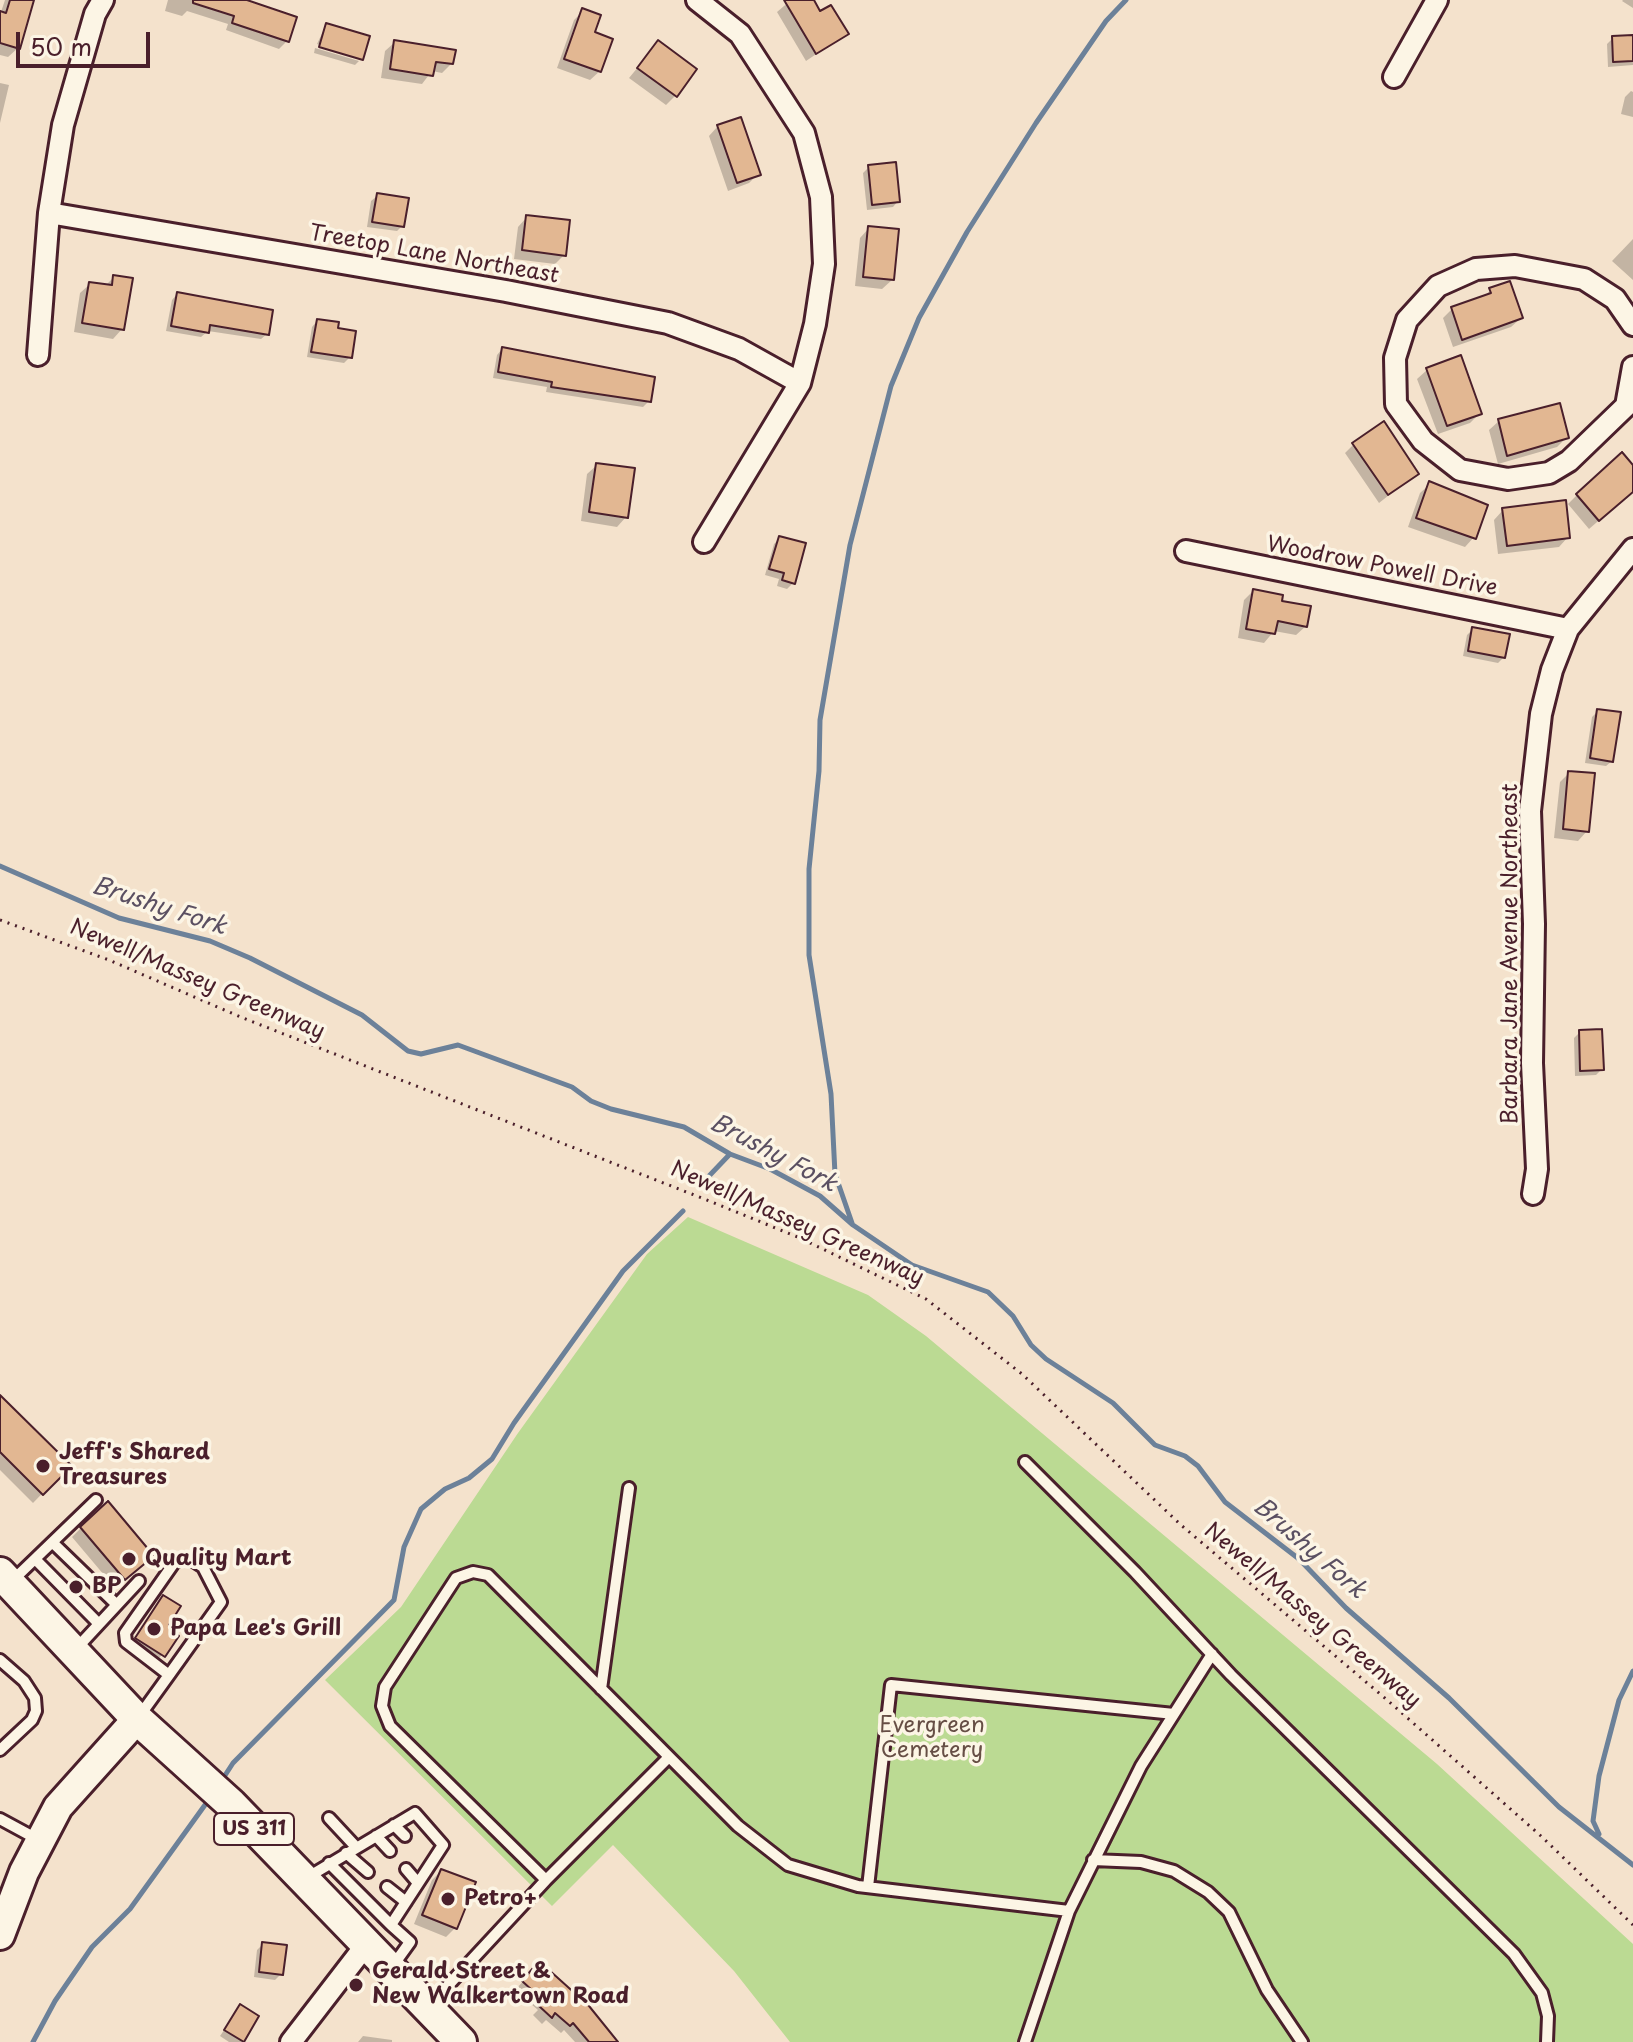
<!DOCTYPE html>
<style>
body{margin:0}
#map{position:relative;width:1633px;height:2042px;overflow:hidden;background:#f4e2cc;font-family:"Playpen Sans",sans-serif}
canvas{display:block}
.scale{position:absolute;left:16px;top:32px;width:134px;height:36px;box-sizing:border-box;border:4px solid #4a1f2b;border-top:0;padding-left:10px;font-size:24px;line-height:28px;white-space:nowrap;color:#4a1f2b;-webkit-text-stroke:6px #fcf5e5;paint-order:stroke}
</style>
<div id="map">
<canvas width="1633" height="2042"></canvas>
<div class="scale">50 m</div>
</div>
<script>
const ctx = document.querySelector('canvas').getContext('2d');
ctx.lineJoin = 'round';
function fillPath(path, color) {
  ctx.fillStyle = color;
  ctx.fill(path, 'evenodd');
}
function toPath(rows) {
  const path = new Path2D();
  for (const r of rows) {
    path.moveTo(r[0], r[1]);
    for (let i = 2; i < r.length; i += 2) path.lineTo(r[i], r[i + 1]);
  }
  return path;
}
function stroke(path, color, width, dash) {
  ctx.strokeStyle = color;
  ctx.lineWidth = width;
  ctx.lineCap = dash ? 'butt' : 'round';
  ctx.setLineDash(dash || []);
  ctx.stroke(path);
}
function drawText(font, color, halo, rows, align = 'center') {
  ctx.font = font + ' "Playpen Sans",sans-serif';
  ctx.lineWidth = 7;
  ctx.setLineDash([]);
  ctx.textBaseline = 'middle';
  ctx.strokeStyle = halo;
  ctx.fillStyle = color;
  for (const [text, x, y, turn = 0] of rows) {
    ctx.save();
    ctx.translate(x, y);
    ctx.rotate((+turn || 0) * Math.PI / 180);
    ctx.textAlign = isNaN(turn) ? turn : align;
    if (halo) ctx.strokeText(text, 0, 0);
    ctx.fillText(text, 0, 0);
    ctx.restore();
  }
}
const green = toPath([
 [688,1217,868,1295,926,1336,1437,1764,1633,1944,1633,2042,790,2042,734,1971,613,1845,552,1906,325,1680,401,1607,518,1433,647,1254]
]);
const shadow = toPath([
 [5,0,32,0,18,48,8,57,0,55,0,15],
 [168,0,244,0,287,41,279,49,226,30,228,24,187,11,182,16,165,11],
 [791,0,812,0,820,14,846,34,806,61,777,12],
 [1623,0,1633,0,1633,8,1622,1],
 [583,11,600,71,590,80,557,68,574,20],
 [326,25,367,37,360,60,317,44],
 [1633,37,1633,65,1608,67,1607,44,1613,38],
 [395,42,452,63,442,73,432,71,422,84,381,78,385,51],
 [658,43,675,96,666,105,629,78],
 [315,48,359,61,355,65,314,53],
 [0,83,9,85,0,123],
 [1631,91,1633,92,1633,117,1621,114,1625,97],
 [718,126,758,174,749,183,728,191,709,136],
 [869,167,898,201,893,207,867,210,863,173],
 [377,196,402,226,397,231,367,227,371,201],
 [527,217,564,255,555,264,514,259,518,227],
 [869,228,892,280,882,289,855,286,860,238],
 [1633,239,1633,280,1612,261],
 [114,277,122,329,113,339,74,332,80,293,90,284,105,286],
 [1491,290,1521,318,1511,327,1453,347,1443,318,1452,309,1482,298],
 [177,294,267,334,261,339,208,331,201,337,166,331,172,300],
 [317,321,336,330,350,357,344,363,307,357,312,327],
 [502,349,649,401,643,407,546,392,547,387,493,378,497,355],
 [1427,370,1479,414,1470,423,1438,434,1417,379],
 [1499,421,1566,438,1557,447,1498,464,1489,430],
 [1354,444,1417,473,1379,503,1345,453],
 [597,465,626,517,617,527,581,521,587,474],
 [1633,468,1633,491,1589,529,1568,504,1577,495],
 [1430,484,1474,537,1465,547,1408,527,1420,493],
 [1503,510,1568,537,1559,547,1498,554,1494,520],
 [780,538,793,583,787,589,777,586,779,579,765,575,774,544],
 [1253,591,1306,626,1296,635,1274,631,1264,643,1238,638,1244,600],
 [1473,629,1504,657,1498,663,1463,656,1467,635],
 [1598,711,1612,761,1606,766,1585,763,1592,717],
 [1569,773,1587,831,1578,841,1554,838,1560,782],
 [1580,1032,1602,1069,1596,1075,1575,1076,1574,1038],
 [0,1409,69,1466,33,1503,0,1470],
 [81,1528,142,1565,115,1588,72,1537],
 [164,1598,166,1625,176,1636,154,1665,128,1648],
 [441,1871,455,1928,446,1937,414,1924,432,1880],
 [263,1944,281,1974,275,1980,254,1977,257,1950],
 [532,1972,616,2042,575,2042,564,2030,561,2033,546,2020,542,2024,533,2015,538,2010,515,1990],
 [240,2007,257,2017,241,2042,229,2042,220,2036],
 [363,2036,392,2040,392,2042,358,2042]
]);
const stream = toPath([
 [0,866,119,918,210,941,250,958,362,1015,408,1051,421,1054,458,1045,572,1087,591,1101,611,1109,684,1127,730,1154,770,1169,820,1196,853,1225,912,1265,988,1292,1013,1316,1031,1345,1046,1359,1113,1403,1155,1445,1185,1456,1198,1466,1225,1502,1299,1559,1346,1608,1449,1698,1559,1807,1633,1865],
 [709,1176,730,1154],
 [852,1223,835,1174,831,1094,809,955,809,869,819,771,820,720,850,545,891,386,919,318,967,232,1036,123,1106,21,1126,0],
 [222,1780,233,1763,394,1600,404,1547,421,1509,445,1489,469,1478,492,1459,514,1423,623,1271,683,1211],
 [1599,1834,1593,1821,1599,1776,1619,1700,1633,1671],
 [33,2042,55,2001,92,1947,130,1909,210,1798]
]);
const building = toPath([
 [10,0,34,0,20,49,0,43,0,11,6,13,10,0],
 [193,0,247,0,297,17,289,42,232,23,234,16,193,3,193,0],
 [784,0,814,0,820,11,831,5,849,34,816,54,784,0],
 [582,8,601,15,595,32,613,39,601,72,564,59,582,8],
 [326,23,370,36,363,60,319,47,326,23],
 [1633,35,1633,61,1613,62,1612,36,1633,35],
 [394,40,456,50,453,64,436,62,433,76,390,69,394,40],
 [658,40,697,69,677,97,637,68,658,40],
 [741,117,761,175,737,183,717,125,741,117],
 [896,162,900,202,872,205,868,165,896,162],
 [377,193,409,198,404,227,372,222,377,193],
 [526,215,570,220,566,256,522,250,526,215],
 [868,226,899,229,894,280,863,277,868,226],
 [113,275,133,278,124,330,82,323,89,282,112,285,113,275],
 [1510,281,1523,318,1462,340,1451,307,1491,293,1489,288,1510,281],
 [177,292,273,310,269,335,210,325,209,333,171,326,177,292],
 [317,319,339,322,338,328,356,331,352,358,311,352,317,319],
 [502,347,655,377,651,402,551,387,552,382,498,372,502,347],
 [1461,355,1482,414,1447,426,1426,368,1461,355],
 [1560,403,1569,438,1507,456,1498,419,1560,403],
 [1384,421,1419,474,1388,495,1352,443,1384,421],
 [1622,452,1633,465,1633,492,1599,521,1576,494,1622,452],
 [596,463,635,468,628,518,589,512,596,463],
 [1429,481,1488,505,1476,539,1416,518,1429,481],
 [1566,500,1570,538,1507,546,1502,508,1566,500],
 [779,536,806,543,795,584,782,580,784,573,769,569,779,536],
 [1253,589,1283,595,1282,601,1311,606,1307,627,1278,621,1275,634,1246,629,1253,589],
 [1472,627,1510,634,1505,658,1468,651,1472,627],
 [1597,709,1621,712,1613,762,1590,758,1597,709],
 [1568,771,1595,773,1589,832,1563,829,1568,771],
 [1602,1029,1604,1070,1580,1071,1579,1030,1602,1029],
 [0,1395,72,1466,43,1495,0,1452,0,1395],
 [108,1501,154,1556,125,1580,80,1527,108,1501],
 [163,1595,181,1606,169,1625,179,1636,165,1657,135,1638,163,1595],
 [441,1869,476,1882,457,1929,422,1915,441,1869],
 [262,1942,287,1945,283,1975,259,1972,262,1942],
 [539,1961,589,2006,618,2042,589,2042,573,2023,570,2026,555,2013,552,2018,539,2006,544,2001,522,1981,539,1961],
 [240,2004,259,2016,244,2042,224,2030,240,2004]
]);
const path = toPath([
 [0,920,109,960,243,1018,712,1202,800,1238,926,1299,1022,1374,1181,1525,1386,1699,1541,1836,1633,1925]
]);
const service = toPath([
 [1025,1462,1135,1572,1231,1675,1514,1954,1542,1993,1548,2016,1547,2042],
 [53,1543,116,1604],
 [35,1559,99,1624],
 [11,1582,96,1500],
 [75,1650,139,1581],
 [0,1660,24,1681,35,1698,36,1711,32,1720,0,1750],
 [601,1689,629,1488],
 [138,1718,169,1675,221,1602,203,1567,192,1560,182,1558,174,1563,125,1633,126,1642,169,1675],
 [329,1818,356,1847],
 [0,1819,37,1839],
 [394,1825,405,1836],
 [376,1836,390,1851],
 [346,1853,368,1872],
 [1093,1860,1141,1862,1174,1871,1208,1892,1229,1912,1267,1990,1302,2042],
 [329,1863,391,1925],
 [406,1869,418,1883],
 [308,1877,415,1813,443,1845,391,1925,410,1942,392,1967],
 [546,1880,390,1726,382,1706,385,1687,456,1578,473,1572,488,1575,738,1826,788,1865,858,1886,1069,1911],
 [387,1887,406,1902],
 [868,1887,891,1685,1174,1714],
 [429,2006,546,1880,669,1757],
 [1025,2042,1069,1911,1141,1766,1212,1654]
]);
const minor = toPath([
 [697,0,740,34,804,133,821,197,824,264,815,324,800,383,704,542],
 [1394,77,1437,0],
 [49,213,506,291,668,323,739,349,800,383],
 [1633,325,1615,299,1584,279,1515,266,1476,269,1438,286,1407,320,1395,358,1396,404,1423,441,1460,470,1508,479,1549,473,1569,461,1626,406,1633,367],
 [38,355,49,213,63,125,95,14,103,0],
 [1186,551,1568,629],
 [1533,1194,1537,1169,1532,1063,1534,924,1530,811,1541,714,1552,670,1568,629,1633,549],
 [291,2042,365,1946]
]);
const secondary = toPath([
 [0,1935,24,1872,58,1807,137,1719]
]);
const primary = toPath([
 [0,1573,137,1719,231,1804,461,2042]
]);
const markers = [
 [43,1466,8,"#4a1f2b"],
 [129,1559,8,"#4a1f2b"],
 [76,1587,8,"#4a1f2b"],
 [154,1629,8,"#4a1f2b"],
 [448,1899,8,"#4a1f2b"],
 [356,1985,8,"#4a1f2b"]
];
const shields = [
 [254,1829,80]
];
const shieldNames = [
 ["US 311",254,1829]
];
const streetNames = [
 ["Treetop Lane Northeast",434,255,10],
 ["Woodrow Powell Drive",1382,567,11],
 ["Barbara Jane Avenue Northeast",1511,954,-90],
 ["Newell/Massey Greenway",197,980,23],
 ["Newell/Massey Greenway",797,1224,24],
 ["Newell/Massey Greenway",1312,1616,40]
];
const poiNames = [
 ["Jeff's Shared",59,1453],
 ["Treasures",59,1478],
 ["Quality Mart",145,1559],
 ["BP",92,1587],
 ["Papa Lee's Grill",170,1629],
 ["Petro+",464,1899],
 ["Gerald Street &",372,1972],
 ["New Walkertown Road",372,1997]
];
const parkNames = [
 ["Evergreen",932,1726],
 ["Cemetery",932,1751]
];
const waterNames = [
 ["Brushy Fork",159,907,18],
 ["Brushy Fork",773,1154,28],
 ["Brushy Fork",1309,1549,41]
];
fillPath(green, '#bbda93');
fillPath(shadow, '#0003');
stroke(stream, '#6c8199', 5);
fillPath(building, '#e2b792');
stroke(building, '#4a1f2b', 2);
stroke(service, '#4a1f2b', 16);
stroke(minor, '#4a1f2b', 26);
stroke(secondary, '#4a1f2b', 34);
stroke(primary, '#4a1f2b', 36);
stroke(path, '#4a1f2b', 3, [2, 6]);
stroke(service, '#fcf5e5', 10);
stroke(minor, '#fcf5e5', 20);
stroke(secondary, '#fcf5e5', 28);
stroke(primary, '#fcf5e5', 30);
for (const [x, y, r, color] of markers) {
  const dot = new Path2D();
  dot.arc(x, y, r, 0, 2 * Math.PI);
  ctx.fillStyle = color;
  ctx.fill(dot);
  stroke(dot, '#fcf5e5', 3);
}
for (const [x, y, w] of shields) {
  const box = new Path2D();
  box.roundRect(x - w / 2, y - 16, w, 32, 6);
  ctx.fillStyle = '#fcf5e5';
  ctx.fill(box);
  stroke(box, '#4a1f2b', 2);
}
drawText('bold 20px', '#4a1f2b', null, shieldNames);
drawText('22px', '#4a1f2b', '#fcf5e5', streetNames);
drawText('bold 22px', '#4a1f2b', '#fcf5e5', poiNames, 'left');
drawText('22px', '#664e45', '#fcf5e5', parkNames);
drawText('italic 24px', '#5b5062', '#fcf5e5', waterNames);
</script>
